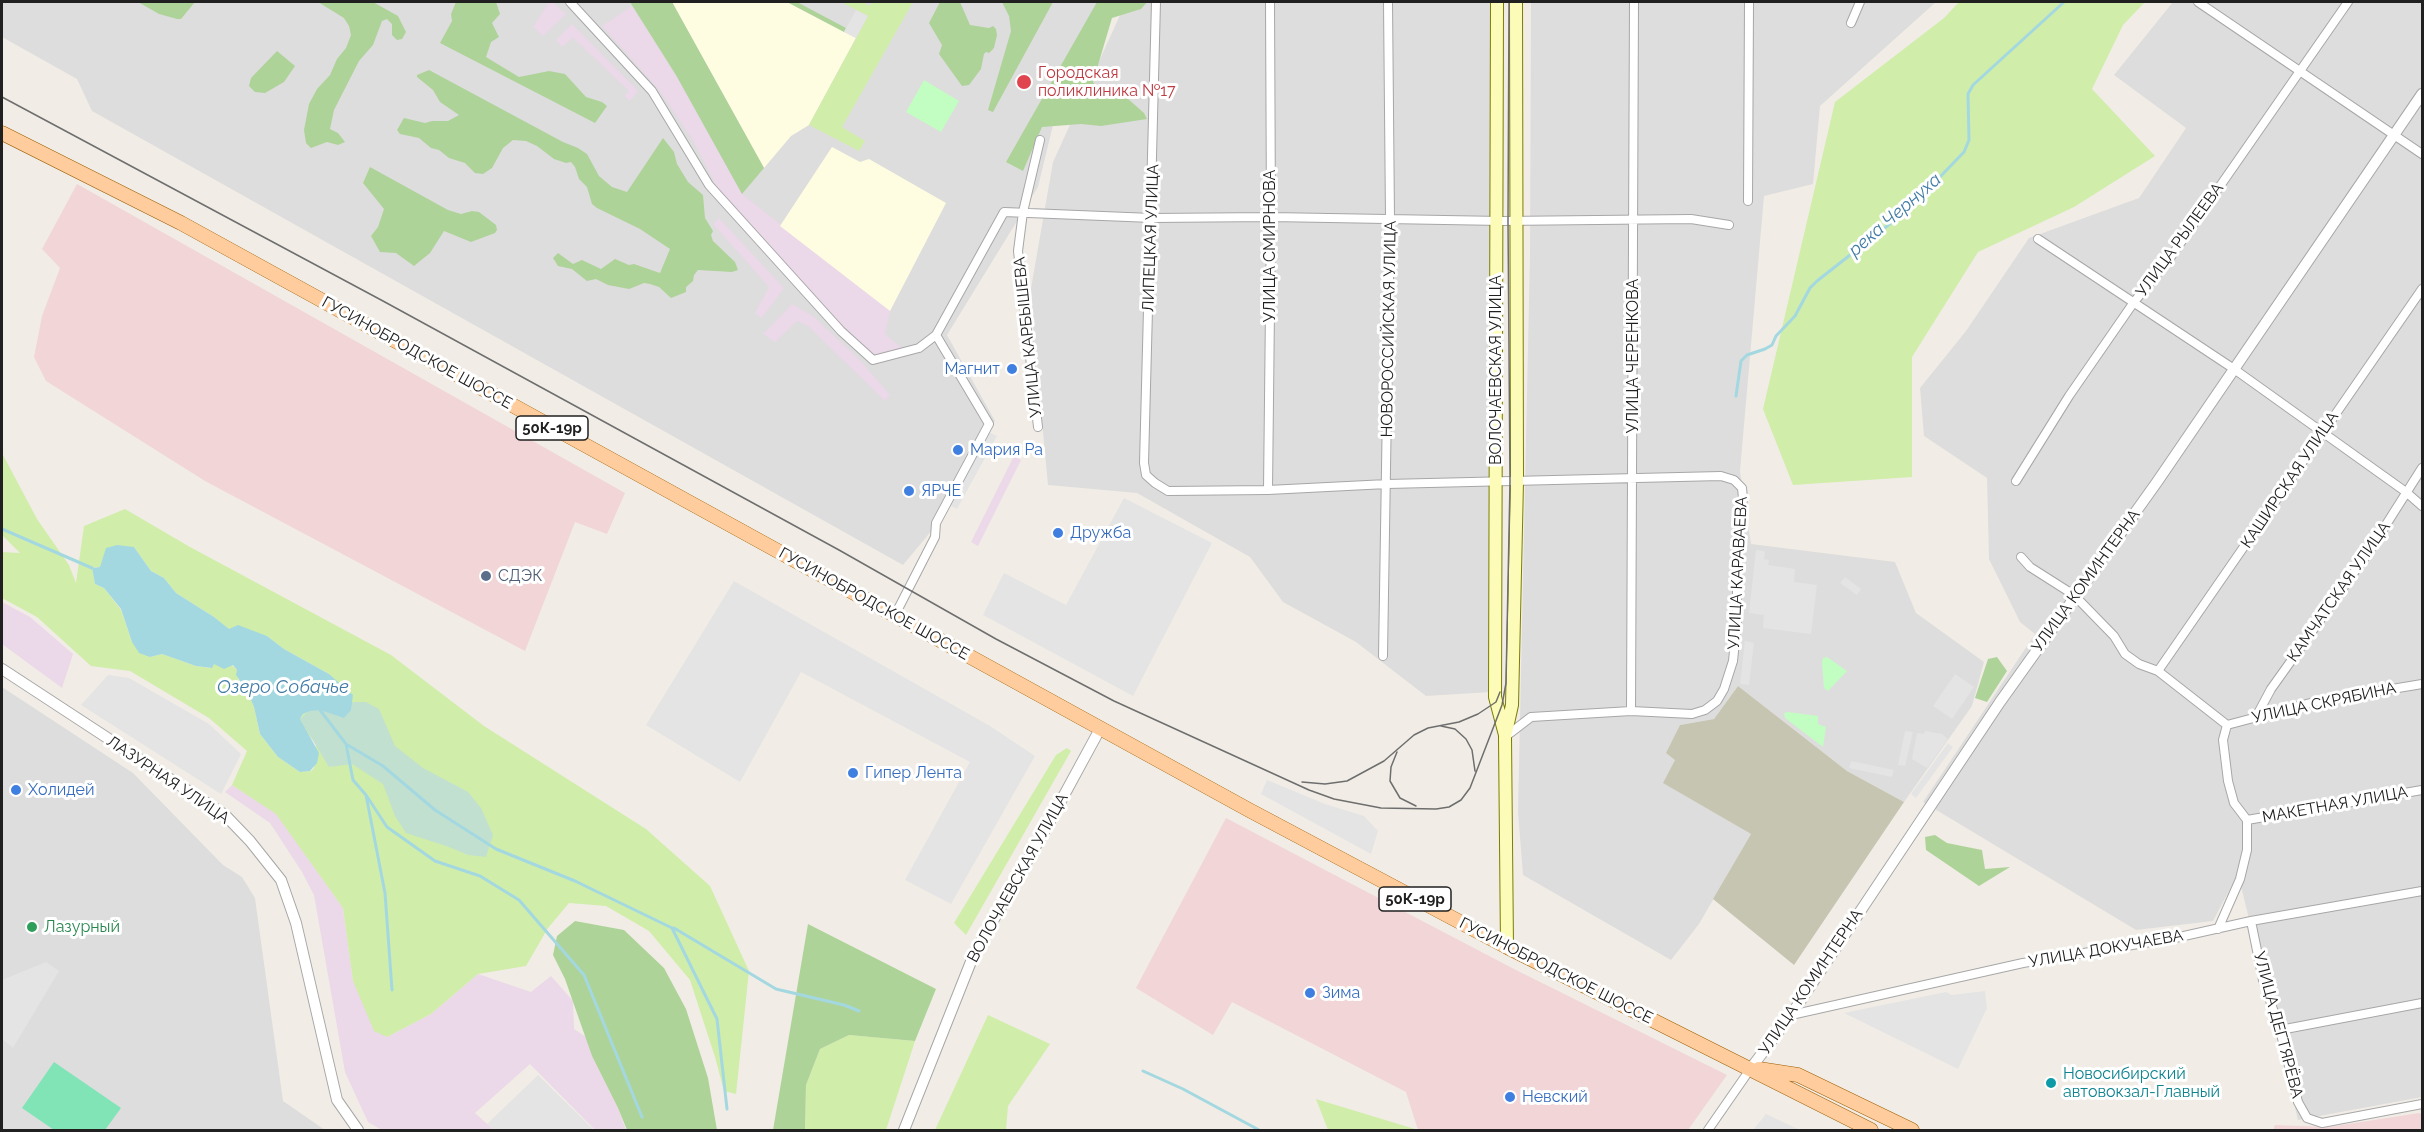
<!DOCTYPE html>
<meta charset="utf-8">
<style>
body{margin:0}
#map{position:relative;width:2424px;height:1132px;overflow:hidden;background:#f1ede6;font-family:Raleway,sans-serif}
canvas{display:block}
.frame{position:absolute;inset:0;border:3px solid #202020;pointer-events:none}
</style>
<div id="map">
<canvas width="2424" height="1132"></canvas>
<div class="frame"></div>
</div>
<script>
const ctx = document.querySelector('canvas').getContext('2d');
ctx.lineJoin = 'round';
function fillPath(path, color) {
  ctx.fillStyle = color;
  ctx.fill(path, 'evenodd');
}
function toPath(rows) {
  const path = new Path2D();
  for (const r of rows) {
    path.moveTo(r[0], r[1]);
    for (let i = 2; i < r.length; i += 2) path.lineTo(r[i], r[i + 1]);
  }
  return path;
}
function stroke(path, color, width, dash) {
  ctx.strokeStyle = color;
  ctx.lineWidth = width;
  ctx.lineCap = dash ? 'butt' : 'round';
  ctx.setLineDash(dash || []);
  ctx.stroke(path);
}
function drawText(font, color, halo, rows, align = 'center') {
  ctx.font = font + ' Raleway,sans-serif';
  ctx.lineWidth = 6;
  ctx.setLineDash([]);
  ctx.textBaseline = 'middle';
  ctx.strokeStyle = halo;
  ctx.fillStyle = color;
  for (const [text, x, y, turn = 0] of rows) {
    ctx.save();
    ctx.translate(x, y);
    ctx.rotate((+turn || 0) * Math.PI / 180);
    ctx.textAlign = isNaN(turn) ? turn : align;
    if (halo) ctx.strokeText(text, 0, 0);
    ctx.fillText(text, 0, 0);
    ctx.restore();
  }
}
const residential = toPath([
 [2,2,1114,2,1054,121,1038,187,947,335,995,421,938,523,903,565,92,111,77,79,2,37],
 [1126,2,1494,2,1491,692,1426,696,1356,642,1283,602,1250,557,1137,493,1048,485,1030,294,1053,162],
 [1531,2,1936,2,1820,106,1813,184,1764,196,1740,471,1751,544,1895,562,1916,613,1984,662,1972,706,1904,802,1847,771,1738,686,1714,719,1680,725,1675,760,1664,783,1751,834,1699,924,1671,960,1523,875,1518,812,1530,254],
 [2173,2,2422,2,2422,1097,2298,1120,2238,874,2213,921,2136,930,1923,802,2035,634,2020,622,1989,559,1987,478,1924,436,1920,388,1966,331,2029,238,2139,198,2186,128,2114,75],
 [2,687,133,773,223,865,242,877,255,898,283,1101,325,1130,2,1130]
]);
const commercial = toPath([
 [77,184,625,493,607,534,575,522,525,651,205,481,46,381,34,357,42,316,60,268,42,249],
 [1226,818,1512,968,1727,1075,1688,1130,1418,1130,1406,1092,1232,1002,1213,1035,1136,988],
 [2419,1113,2422,1114,2422,1130,2273,1130,2275,1125,2329,1127]
]);
const industrial = toPath([
 [549,2,552,2,566,14,543,36,533,27],
 [632,6,679,81,742,194,890,311,885,334,903,349,876,357,845,328,722,196,692,139,659,90,602,26],
 [572,24,638,91,630,101,624,96,629,91,573,38,562,47,556,40],
 [719,218,784,288,762,318,755,313,769,287,713,224],
 [792,304,814,317,859,359,890,395,885,401,808,326,797,321,775,342,763,334],
 [1014,456,1021,460,978,546,971,542],
 [2,602,30,617,73,654,62,688,2,644],
 [232,785,276,813,343,908,353,981,387,1037,431,1014,478,974,531,992,551,976,573,1001,574,1029,586,1037,592,1056,618,1108,626,1130,595,1130,530,1064,475,1113,494,1130,382,1130,368,1122,345,1072,314,895,302,872,270,823,225,792]
]);
const education = toPath([
 [672,2,787,2,856,38,809,125,791,136,764,168],
 [832,147,860,162,869,159,946,203,890,311,780,226]
]);
const construction = toPath([
 [1738,686,1847,771,1904,802,1794,965,1713,899,1751,834,1663,783,1675,760,1666,753,1680,725,1714,719]
]);
const grass = toPath([
 [841,2,862,2,870,6,872,2,913,2,842,127,865,141,859,151,809,125,868,16],
 [1959,2,2145,2,2123,25,2092,89,2155,156,2074,207,1978,252,1912,357,1912,477,1793,485,1763,409,1835,102,1944,18],
 [2,453,37,519,69,565,76,583,84,526,125,509,190,547,391,655,484,726,646,829,710,886,749,971,736,1094,724,1091,715,1057,690,980,649,931,606,906,569,903,548,928,526,966,478,974,431,1014,387,1037,374,1031,353,981,343,908,276,814,232,785,247,751,209,718,130,671,91,666,37,617,2,598,2,552,20,553,2,535],
 [134,547,151,571,164,578,176,593,214,617,229,630,267,636,284,649,329,674,310,710,303,714,300,719,304,729,316,744,314,768,311,771,300,772,278,757,260,734,254,707,247,691,238,679,237,670,232,665,213,663,211,668,196,666,162,654,150,657,132,642,121,610,104,588,95,584,92,568,100,567],
 [1067,748,1071,751,966,935,954,923,1056,755],
 [988,1015,1050,1044,1008,1106,1006,1130,935,1130],
 [849,1035,915,1041,886,1130,805,1130,806,1085,820,1049],
 [1316,1099,1415,1129,1415,1130,1328,1130]
]);
const forest = toPath([
 [138,2,195,2,181,19,177,19,159,14],
 [318,2,373,2,398,16,406,32,402,39,397,40,392,35,392,24,387,19,382,21,373,45,359,61,334,110,330,129,338,133,345,142,338,145,327,142,311,148,306,143,304,130,309,104,317,89,330,75,337,59,346,48,351,35,349,26,344,18],
 [456,2,496,2,500,14,492,23,499,37,491,42,486,57,519,77,549,71,565,74,586,97,602,102,607,106,595,123,440,43,452,21,451,14],
 [630,2,672,2,764,168,742,194,676,75],
 [787,2,797,2,846,28,844,32],
 [940,2,960,2,970,25,989,28,993,26,996,29,997,35,994,48,989,53,986,52,984,54,981,69,969,85,962,86,939,54,942,45,929,23],
 [1002,2,1053,2,993,112,988,110,1011,31,1009,16],
 [1097,2,1147,2,1141,9,1112,18,1093,82,1100,92,1127,98,1144,113,1147,119,1101,126,1081,124,1042,127,1023,171,1006,162],
 [277,51,295,66,284,82,265,93,255,92,249,86,251,78],
 [429,70,563,142,578,148,587,154,599,176,612,187,627,192,663,138,674,152,677,164,688,182,703,195,705,218,713,231,711,235,713,241,735,262,738,270,732,272,698,270,694,275,693,281,686,287,686,292,671,298,659,287,650,284,644,283,629,289,608,285,596,279,587,281,572,269,558,266,553,258,558,253,573,264,582,260,601,269,615,259,629,265,634,264,660,273,670,249,640,229,597,208,592,204,587,187,579,179,575,167,571,162,566,163,554,159,537,146,526,141,513,140,503,148,492,168,483,174,475,173,465,163,449,158,439,150,431,148,419,138,400,134,397,130,404,118,425,123,432,121,448,121,459,115,440,102,433,90,417,77,417,75],
 [370,167,448,210,461,214,472,211,479,212,496,225,497,230,495,233,471,242,444,231,430,253,414,266,396,253,380,252,371,236,378,227,384,209,363,183],
 [1997,657,2007,671,1987,702,1975,698,1988,659],
 [1935,835,1947,843,1982,850,1985,869,2010,867,1979,886,1926,850,1925,837],
 [575,921,624,930,664,968,686,1009,708,1078,717,1130,627,1130,618,1108,592,1056,565,979,553,955,557,936],
 [808,924,936,989,915,1041,849,1035,820,1049,806,1085,805,1130,773,1130]
]);
const wetland = toPath([
 [355,702,366,702,379,709,395,746,423,768,468,792,481,808,493,835,486,857,468,855,449,847,406,833,395,816,383,784,352,764,329,767,300,719,310,710]
]);
const park = toPath([
 [924,80,959,101,941,132,906,112],
 [1827,657,1847,671,1828,691,1824,688,1822,663,1823,658],
 [1788,712,1818,716,1818,724,1826,727,1823,747,1785,718,1784,713]
]);
const pitch = toPath([
 [54,1062,121,1108,105,1130,54,1130,22,1108]
]);
const parking = toPath([
 [856,10,868,16,856,38,844,32],
 [989,432,997,436,957,509,950,505],
 [1124,498,1212,543,1133,696,983,615,1004,573,1066,605],
 [1756,550,1765,551,1764,559,1769,560,1768,565,1795,569,1794,582,1817,585,1811,634,1763,628,1764,615,1749,613],
 [1845,577,1861,589,1857,595,1840,583],
 [734,581,990,726,1035,756,951,904,905,880,970,762,801,672,740,782,646,725],
 [1745,641,1754,643,1749,685,1740,684],
 [1955,674,1974,687,1952,719,1933,706],
 [108,675,129,678,209,724,241,754,221,794,81,705],
 [1905,731,1913,732,1905,766,1898,765],
 [1925,731,1942,734,1948,739,1927,768,1912,759,1917,733,1924,734],
 [1948,743,1953,747,1916,798,1911,794],
 [1851,761,1894,770,1892,777,1849,768],
 [1267,780,1325,804,1364,816,1378,831,1371,854,1261,794],
 [46,962,59,971,13,1048,2,1039,2,980],
 [1985,991,1987,1008,1958,1069,1844,1013,1946,992,1952,995],
 [538,1075,594,1130,494,1130,487,1124],
 [1766,1114,1800,1130,1753,1130]
]);
const water = toPath([
 [117,545,134,547,151,571,164,578,176,593,214,617,229,629,238,625,267,636,284,649,329,674,353,695,351,710,344,718,320,710,310,711,303,714,300,719,319,753,317,763,310,771,300,772,278,757,260,734,254,707,247,691,236,675,237,670,233,665,224,669,214,664,212,668,196,666,162,654,150,657,139,653,132,642,121,609,104,588,95,584,92,568,100,567,106,548]
]);
const stream = toPath([
 [1736,396,1741,361,1747,355,1765,349,1772,345,1776,336,1795,316,1810,288,1817,281,1910,208,1964,152,1969,140,1968,94,1973,85,2064,2],
 [2,529,92,568],
 [320,710,346,744,353,780,366,795,385,893,392,990],
 [346,744,383,766,435,810,496,849,575,881,672,928,717,1019,727,1109],
 [366,795,387,827,435,861,480,876,519,900,584,975,642,1117],
 [674,928,776,989,844,1005,859,1011],
 [1143,1071,1183,1089,1259,1130]
]);
const minor = toPath([
 [570,2,652,91,709,185,841,331,873,360,919,348,936,335,989,424,936,523,935,537,895,615],
 [1156,2,1144,463,1146,475,1155,483,1168,491,1268,490,1387,484,1721,476,1734,480,1742,488,1743,498,1737,554,1737,621,1733,661,1724,689,1717,701,1705,710,1692,714,1631,711,1531,717,1505,737],
 [2198,2,2422,154],
 [1851,23,1860,2],
 [1748,201,1749,2],
 [2038,239,2234,369,2406,492,2422,506],
 [936,335,1004,212,1152,218,1271,217,1502,221,1691,219,1729,225],
 [1038,427,1018,251,1023,212,1040,140],
 [2016,481,2069,396,2134,302,2170,258,2348,2],
 [1268,490,1271,217,1270,2],
 [2021,557,2030,567,2074,595,2114,636,2125,654,2139,664,2158,671,2227,725,2223,740,2228,781,2234,803,2247,820,2247,850,2240,879,2218,929],
 [1383,656,1390,219,1388,2],
 [2158,671,2422,289],
 [1631,711,1634,2],
 [2256,717,2271,689,2370,550,2422,468],
 [2227,725,2314,702,2422,684],
 [2247,820,2422,790],
 [2251,921,2263,980,2280,1030,2298,1102,2307,1118,2322,1123,2422,1104],
 [1791,1015,2023,963,2175,938,2251,921,2422,891],
 [2280,1030,2422,1003],
 [1708,1130,1751,1068]
]);
const tertiary = toPath([
 [2,669,225,815,250,841,281,880,296,923,337,1100,358,1130],
 [1751,1068,1791,1015,2000,702,2157,482,2422,94],
 [904,1130,974,954,1050,821,1100,729]
]);
const secondary = toPath([
 [1497,2,1495,697,1505,735],
 [1507,947,1505,737,1512,705,1517,482,1516,2]
]);
const primary = toPath([
 [2,133,181,223,1249,810,1507,947,1871,1130],
 [1759,1069,1798,1075,1912,1130]
]);
const tram = toPath([
 [2,97,383,301,839,550,996,639,1114,701,1309,790,1334,799,1381,808,1436,809,1449,807,1461,800,1470,788,1502,705,1506,683,1510,482,1508,221,1509,2],
 [1441,726,1455,729,1466,739,1472,750,1475,771],
 [1397,752,1391,767,1390,781,1400,798,1416,806],
 [1302,782,1325,784,1347,781,1384,761,1414,735,1428,728,1459,722,1478,714,1496,702,1500,692]
]);
const markers = [
 [1024,82,8,"#e0444e"],
 [1012,369,6,"#3f7fe0"],
 [958,450,6,"#3f7fe0"],
 [909,491,6,"#3f7fe0"],
 [1058,533,6,"#3f7fe0"],
 [486,576,6,"#5c6f8a"],
 [853,773,6,"#3f7fe0"],
 [16,790,6,"#3f7fe0"],
 [32,927,6,"#2e9e5b"],
 [1310,993,6,"#3f7fe0"],
 [2051,1083,6,"#0f9aa8"],
 [1510,1097,6,"#3f7fe0"]
];
const shields = [
 [552,428,72],
 [1415,899,72]
];
const shieldNames = [
 ["50К-19р",552,428],
 ["50К-19р",1415,899]
];
const healthNames = [
 ["Городская",1038,73],
 ["поликлиника №17",1038,91]
];
const streetNames = [
 ["ЛИПЕЦКАЯ УЛИЦА",1151,238,-88],
 ["УЛИЦА РЫЛЕЕВА",2180,240,-54],
 ["УЛИЦА СМИРНОВА",1270,246,-90],
 ["НОВОРОССИЙСКАЯ УЛИЦА",1389,329,-89],
 ["УЛИЦА КАРБЫШЕВА",1028,337,-96],
 ["ГУСИНОБРОДСКОЕ ШОССЕ",417,353,29],
 ["УЛИЦА ЧЕРЕНКОВА",1633,356,-90],
 ["ВОЛОЧАЕВСКАЯ УЛИЦА",1496,370,-90],
 ["КАШИРСКАЯ УЛИЦА",2290,480,-56],
 ["УЛИЦА КАРАВАЕВА",1738,573,-87],
 ["УЛИЦА КОМИНТЕРНА",2086,581,-54],
 ["КАМЧАТСКАЯ УЛИЦА",2339,592,-55],
 ["ГУСИНОБРОДСКОЕ ШОССЕ",874,604,29],
 ["УЛИЦА СКРЯБИНА",2324,703,-12],
 ["ЛАЗУРНАЯ УЛИЦА",168,780,34],
 ["МАКЕТНАЯ УЛИЦА",2335,805,-10],
 ["ВОЛОЧАЕВСКАЯ УЛИЦА",1018,878,-61],
 ["УЛИЦА ДОКУЧАЕВА",2106,949,-10],
 ["ГУСИНОБРОДСКОЕ ШОССЕ",1556,971,27],
 ["УЛИЦА КОМИНТЕРНА",1811,982,-56],
 ["УЛИЦА ДЕГТЯРЁВА",2278,1025,75]
];
const shopNames = [
 ["Магнит",1000,369,"right"],
 ["Мария Ра",970,450],
 ["ЯРЧЕ",921,491],
 ["Дружба",1070,533],
 ["Гипер Лента",865,773],
 ["Холидей",28,790],
 ["Зима",1322,993],
 ["Невский",1522,1097]
];
const serviceNames = [
 ["СДЭК",498,576]
];
const leisureNames = [
 ["Лазурный",44,927]
];
const cultureNames = [
 ["Новосибирский",2063,1074],
 ["автовокзал-Главный",2063,1092]
];
const waterNames = [
 ["река Чернуха",1895,215,-41],
 ["Озеро Собачье",283,688]
];
fillPath(residential, '#dedddd');
fillPath(commercial, '#f2d5d6');
fillPath(industrial, '#ebd8e8');
fillPath(education, '#fffde1');
fillPath(construction, '#c6c5b1');
fillPath(grass, '#d0edaa');
fillPath(forest, '#aed399');
fillPath(wetland, '#c2e0d0');
fillPath(park, '#c2fdc2');
fillPath(pitch, '#80e4b6');
fillPath(parking, '#e4e4e4');
fillPath(water, '#a4d8e1');
stroke(stream, '#a4d8e1', 3);
stroke(minor, '#a7a7a7', 10);
stroke(tertiary, '#a7a7a7', 12);
stroke(secondary, '#7a7e00', 14);
stroke(primary, '#9c5d00', 15);
stroke(minor, '#fff', 8);
stroke(tertiary, '#fff', 10);
stroke(secondary, '#fdfbb8', 12);
stroke(primary, '#ffcd9d', 14);
stroke(tram, '#6e6e6e', 1.5);
for (const [x, y, r, color] of markers) {
  const dot = new Path2D();
  dot.arc(x, y, r, 0, 2 * Math.PI);
  ctx.fillStyle = color;
  ctx.fill(dot);
  stroke(dot, '#fff', 2);
}
for (const [x, y, w] of shields) {
  const box = new Path2D();
  box.roundRect(x - w / 2, y - 12, w, 24, 4.5);
  ctx.fillStyle = '#fff';
  ctx.fill(box);
  stroke(box, '#202020', 1.5);
}
drawText('bold 15px', '#202020', null, shieldNames);
drawText('16px', '#be3a42', '#fff', healthNames, 'left');
drawText('16px', '#202020', '#fff', streetNames);
drawText('16px', '#366cbe', '#fff', shopNames, 'left');
drawText('16px', '#4e5e75', '#fff', serviceNames, 'left');
drawText('16px', '#27864d', '#fff', leisureNames, 'left');
drawText('16px', '#0d838f', '#fff', cultureNames, 'left');
drawText('italic 18px', '#417ba6', '#fff', waterNames);
</script>
